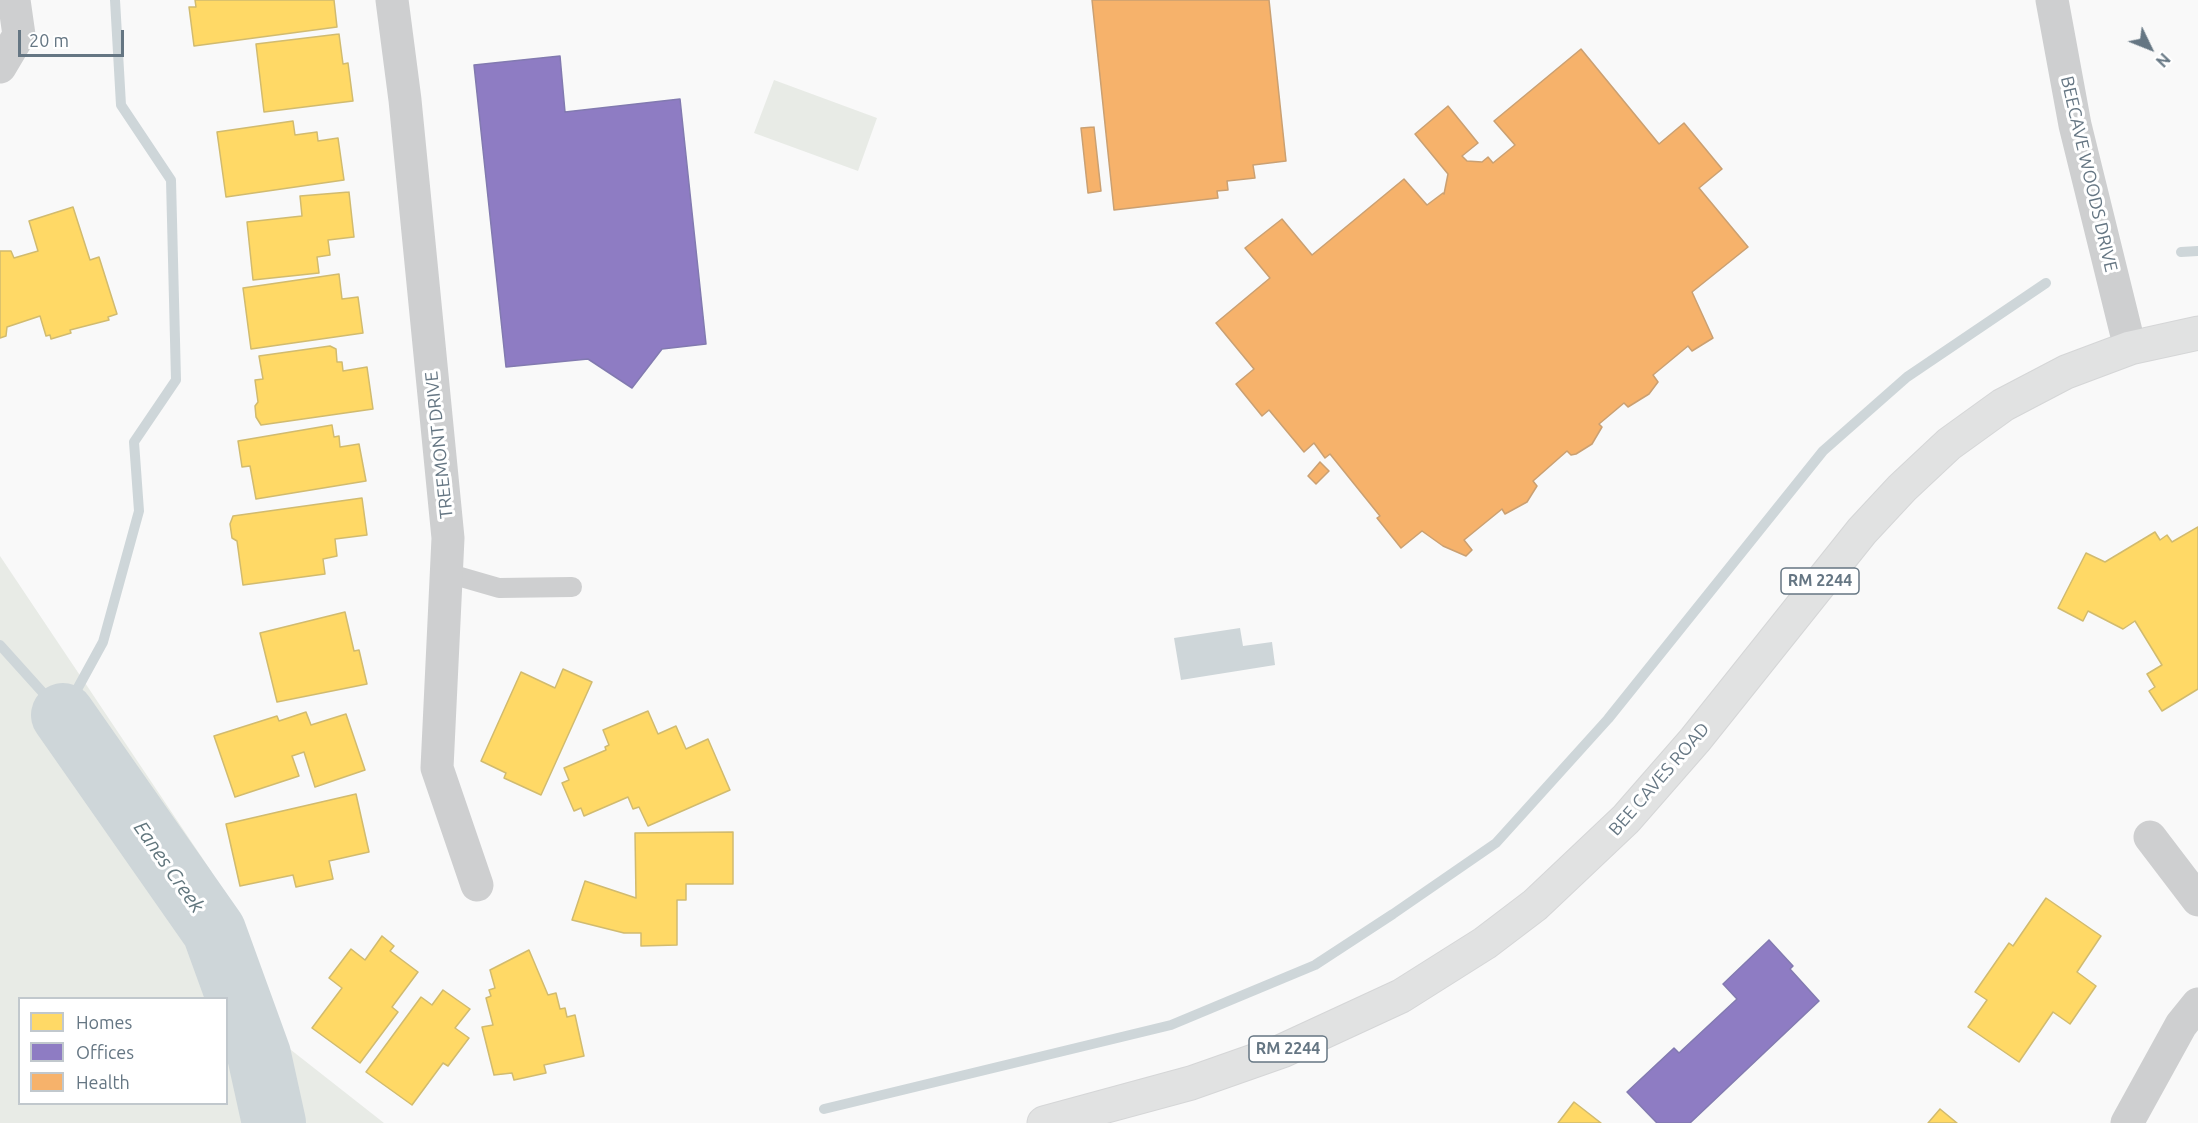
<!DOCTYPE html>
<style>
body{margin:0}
#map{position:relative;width:2198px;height:1123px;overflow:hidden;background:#f9f9f9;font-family:Ubuntu,sans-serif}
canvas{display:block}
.legend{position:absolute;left:18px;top:997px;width:210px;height:108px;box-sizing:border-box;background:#fff;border:2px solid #c1c8cd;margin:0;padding:8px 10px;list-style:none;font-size:18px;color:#657683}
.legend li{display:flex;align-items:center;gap:12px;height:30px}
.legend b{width:30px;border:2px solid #c1c8cd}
.north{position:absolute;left:2120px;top:18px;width:60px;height:60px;-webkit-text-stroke:4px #fff;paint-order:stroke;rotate:133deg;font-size:16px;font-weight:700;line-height:24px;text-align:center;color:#657683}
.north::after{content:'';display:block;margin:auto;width:21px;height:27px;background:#657683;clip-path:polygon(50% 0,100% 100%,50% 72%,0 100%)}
.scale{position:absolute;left:18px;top:30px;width:106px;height:27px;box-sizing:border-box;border:3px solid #657683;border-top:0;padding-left:8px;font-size:18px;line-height:21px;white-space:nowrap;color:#657683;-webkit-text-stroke:4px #fff;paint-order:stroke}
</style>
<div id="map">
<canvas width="2198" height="1123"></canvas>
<ul class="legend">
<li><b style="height:16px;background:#ffd966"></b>Homes</li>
<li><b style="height:16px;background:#8e7cc3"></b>Offices</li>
<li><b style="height:16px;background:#f6b26b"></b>Health</li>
</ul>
<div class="north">N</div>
<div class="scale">20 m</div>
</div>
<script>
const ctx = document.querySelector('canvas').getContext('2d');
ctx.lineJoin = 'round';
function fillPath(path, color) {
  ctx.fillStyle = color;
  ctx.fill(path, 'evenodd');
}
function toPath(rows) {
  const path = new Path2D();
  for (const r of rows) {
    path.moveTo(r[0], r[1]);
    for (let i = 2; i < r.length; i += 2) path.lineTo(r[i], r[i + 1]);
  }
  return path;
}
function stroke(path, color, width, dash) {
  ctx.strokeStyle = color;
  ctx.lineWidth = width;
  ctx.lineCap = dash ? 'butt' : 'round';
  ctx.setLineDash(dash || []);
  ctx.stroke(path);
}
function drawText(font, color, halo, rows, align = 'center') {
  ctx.font = font + ' Ubuntu,sans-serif';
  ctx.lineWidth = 6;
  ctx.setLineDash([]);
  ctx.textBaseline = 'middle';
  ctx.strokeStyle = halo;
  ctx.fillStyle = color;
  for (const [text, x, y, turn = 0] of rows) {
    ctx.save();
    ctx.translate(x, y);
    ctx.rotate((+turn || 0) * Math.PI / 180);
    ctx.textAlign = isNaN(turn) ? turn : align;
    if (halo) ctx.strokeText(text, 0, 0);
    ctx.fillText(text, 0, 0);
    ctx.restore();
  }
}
const green = toPath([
 [774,80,877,118,858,171,754,133],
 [0,556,211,871,286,1046,384,1123,0,1123],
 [226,998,226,1104,20,1104,20,998]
]);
const water = toPath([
 [1240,628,1243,646,1272,642,1275,665,1181,680,1174,638]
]);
const homes = toPath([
 [195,0,334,0,337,27,194,46,189,7,196,7,195,0],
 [339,34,343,64,348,63,353,101,264,112,256,44,339,34],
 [293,121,295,135,317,132,318,141,338,138,344,180,226,197,217,132,293,121],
 [349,192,354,237,328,240,330,255,317,257,319,273,253,280,247,222,302,216,300,196,349,192],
 [73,207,90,260,99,257,117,314,108,317,109,320,70,330,71,333,51,339,50,335,46,336,40,316,7,327,6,336,0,338,0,251,11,251,14,258,38,251,29,221,73,207],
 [339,274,342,299,358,297,363,333,251,349,243,288,339,274],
 [330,346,336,349,337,362,342,362,343,371,367,367,373,409,261,425,256,417,255,406,258,402,255,380,263,379,259,356,330,346],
 [332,425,334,437,339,436,340,447,359,444,366,481,256,499,250,466,242,467,238,441,332,425],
 [362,498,367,535,335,539,337,556,323,559,325,574,243,585,237,541,232,538,230,524,233,516,362,498],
 [2198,527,2198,689,2162,711,2149,691,2155,687,2147,674,2162,665,2135,621,2123,629,2088,611,2083,621,2058,608,2086,553,2105,562,2155,532,2160,540,2167,535,2172,542,2198,527],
 [345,612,354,651,359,650,367,684,277,702,260,633,345,612],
 [563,669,592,682,541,795,504,778,506,773,481,761,521,672,555,688,563,669],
 [648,711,658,734,676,726,686,749,708,739,730,790,648,826,639,807,633,809,628,797,584,816,581,808,574,811,562,783,569,780,564,768,606,750,605,747,609,745,603,730,648,711],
 [306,712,311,725,346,714,365,770,315,787,304,752,292,756,299,776,235,797,214,736,277,716,279,721,306,712],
 [356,794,369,852,329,861,333,879,296,887,293,875,240,886,226,824,356,794],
 [733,832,733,884,686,884,686,900,677,900,677,945,641,946,641,933,624,933,572,920,585,881,636,898,635,833,733,832],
 [2046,898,2101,936,2077,972,2096,986,2070,1024,2053,1012,2019,1062,1968,1027,1987,1000,1975,992,2009,943,2013,946,2046,898],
 [382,936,394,946,390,951,418,972,392,1007,398,1012,360,1063,312,1028,342,988,329,978,351,949,365,960,382,936],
 [529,950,548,995,556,993,560,1009,565,1008,567,1017,575,1015,584,1056,544,1065,546,1073,514,1080,512,1073,494,1075,482,1027,493,1025,486,998,491,996,489,990,495,988,490,970,529,950],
 [443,990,470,1009,455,1028,469,1038,448,1066,443,1063,412,1105,366,1072,421,997,432,1005,443,990],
 [1574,1102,1601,1123,1558,1123,1574,1102],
 [1940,1109,1957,1123,1928,1123,1940,1109]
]);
const offices = toPath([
 [560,56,565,112,680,99,706,344,662,349,632,388,588,359,506,367,474,65,560,56],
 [1769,940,1793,966,1790,969,1819,1001,1690,1123,1657,1123,1627,1092,1674,1048,1679,1053,1737,999,1723,984,1769,940]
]);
const health = toPath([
 [1092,0,1269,0,1286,161,1253,165,1255,178,1227,181,1228,190,1217,191,1218,198,1114,210,1092,0],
 [1581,49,1659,144,1684,123,1722,169,1699,188,1748,247,1692,292,1713,338,1692,351,1688,346,1653,375,1658,382,1649,394,1628,407,1624,403,1599,424,1602,427,1592,444,1576,454,1571,455,1567,451,1533,481,1537,486,1527,502,1505,514,1502,509,1464,540,1472,550,1466,556,1443,546,1422,531,1401,548,1377,518,1380,516,1330,454,1325,458,1314,443,1304,452,1269,410,1262,416,1236,384,1254,369,1216,323,1270,278,1245,248,1282,219,1312,255,1404,179,1427,205,1443,193,1444,194,1448,174,1415,134,1448,106,1478,143,1462,156,1467,161,1482,162,1488,157,1493,163,1515,145,1494,121,1581,49],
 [1094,127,1101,191,1088,193,1081,128,1094,127],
 [1320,462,1329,471,1316,484,1308,476,1320,462]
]);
const stream = toPath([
 [2181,252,2198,251],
 [0,645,63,715,152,842],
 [63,715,103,642,139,511,134,442,176,380,171,180,121,105,115,0],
 [824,1109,1171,1025,1315,965,1393,914,1496,843,1608,719,1823,451,1907,377,2046,283]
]);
const river = toPath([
 [63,715,214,931,259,1055,274,1123]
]);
const service = toPath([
 [447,573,499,588,572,587]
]);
const minor = toPath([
 [392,0,405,100,448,538,437,768,477,885],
 [2052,0,2075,125,2130,348],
 [0,67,19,35,14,0],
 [2150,837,2198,900],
 [2127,1123,2181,1025,2198,1004]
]);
const primary = toPath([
 [1044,1123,1191,1083,1282,1051,1401,996,1485,943,1535,905,1626,819,1695,740,1862,531,1902,488,1949,444,2003,405,2066,372,2130,348,2198,333]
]);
const shields = [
 [1820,581,78],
 [1288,1049,78]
];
const shieldNames = [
 ["RM 2244",1820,581],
 ["RM 2244",1288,1049]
];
const streetNames = [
 ["BEECAVE WOODS DRIVE",2089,174,77],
 ["TREEMONT DRIVE",439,445,-96],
 ["BEE CAVES ROAD",1659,779,-49]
];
const waterNames = [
 ["Eanes Creek",169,867,55]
];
fillPath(green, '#e8ebe6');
fillPath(water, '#ced6d9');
fillPath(homes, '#ffd966');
stroke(homes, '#d1bb6f', 1.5);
fillPath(offices, '#8e7cc3');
stroke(offices, '#827ab0', 1.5);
fillPath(health, '#f6b26b');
stroke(health, '#caa072', 1.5);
stroke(stream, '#ced6d9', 10);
stroke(river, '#ced6d9', 64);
stroke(primary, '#d5d6d7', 35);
stroke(service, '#cecfd0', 20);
stroke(minor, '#cecfd0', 33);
stroke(primary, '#e1e2e2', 33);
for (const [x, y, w] of shields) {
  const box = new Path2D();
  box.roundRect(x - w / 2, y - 13, w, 26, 4.5);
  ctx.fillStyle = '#fff';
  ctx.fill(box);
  stroke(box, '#657683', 1.5);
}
drawText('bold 16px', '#657683', null, shieldNames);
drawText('18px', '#657683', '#fff', streetNames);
drawText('italic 20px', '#60757c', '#fff', waterNames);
</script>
